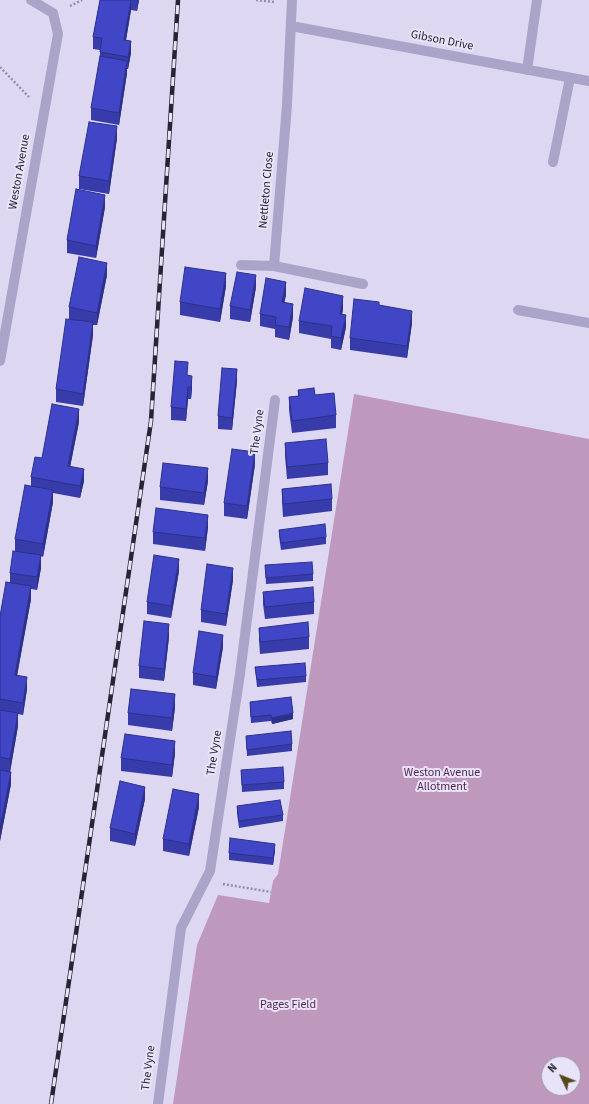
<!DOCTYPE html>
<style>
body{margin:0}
#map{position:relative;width:589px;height:1104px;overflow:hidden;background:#ded7f1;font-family:"Source Sans 3",sans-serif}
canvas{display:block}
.north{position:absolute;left:541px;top:1056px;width:40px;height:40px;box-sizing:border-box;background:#e9e3f9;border:1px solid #9b97aa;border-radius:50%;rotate:313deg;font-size:11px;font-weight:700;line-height:16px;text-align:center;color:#262534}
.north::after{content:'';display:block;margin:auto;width:14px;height:18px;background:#55481b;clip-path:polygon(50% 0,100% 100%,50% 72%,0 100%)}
</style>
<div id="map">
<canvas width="589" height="1104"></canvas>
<div class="north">N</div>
</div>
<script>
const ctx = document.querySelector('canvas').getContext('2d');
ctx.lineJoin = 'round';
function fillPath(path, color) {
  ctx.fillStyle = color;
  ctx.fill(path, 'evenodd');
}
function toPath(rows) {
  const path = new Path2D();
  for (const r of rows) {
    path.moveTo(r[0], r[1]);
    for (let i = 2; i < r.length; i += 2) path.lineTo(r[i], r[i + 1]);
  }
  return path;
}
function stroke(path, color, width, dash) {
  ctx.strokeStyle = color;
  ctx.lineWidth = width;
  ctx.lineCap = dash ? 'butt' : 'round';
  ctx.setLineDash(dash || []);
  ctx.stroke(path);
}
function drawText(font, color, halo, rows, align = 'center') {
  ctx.font = font + ' "Source Sans 3",sans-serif';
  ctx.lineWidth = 4;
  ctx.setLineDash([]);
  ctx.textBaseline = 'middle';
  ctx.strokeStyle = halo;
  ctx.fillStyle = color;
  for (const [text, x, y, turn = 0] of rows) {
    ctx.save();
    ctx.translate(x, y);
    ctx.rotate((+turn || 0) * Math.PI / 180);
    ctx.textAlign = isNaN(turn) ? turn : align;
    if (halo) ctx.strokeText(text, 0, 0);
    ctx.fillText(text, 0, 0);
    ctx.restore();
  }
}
const green = toPath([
 [354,394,589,439,589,1104,173,1104,197,945,218,895,269,903,273,881,278,874],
 [549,1064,573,1064,573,1088,549,1088]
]);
const path = toPath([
 [256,0,274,2],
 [70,6,82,0],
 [0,67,29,97],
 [223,884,271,892]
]);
const service = toPath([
 [553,162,570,78]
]);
const minor = toPath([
 [292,0,287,105,274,266,363,284],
 [291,26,589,81],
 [527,70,537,0],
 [241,265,274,266],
 [518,310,589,323],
 [0,361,58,34,53,13,31,0],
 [158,1104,181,928,210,871,240,674,275,400]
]);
const rail = toPath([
 [51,1104,151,421,178,0]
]);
const wall = toPath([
 [100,0,139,0,137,11,131,10,126,40,131,53,128,69,127,69,127,73,119,125,91,120,91,108,100,59,100,50,93,49,93,37],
 [117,138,109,194,79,189,79,176],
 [105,207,96,258,67,253,67,240],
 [107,275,97,325,93,325,93,335,83,406,56,402,56,389,69,319,69,307],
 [226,286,220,322,180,315,180,302],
 [256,287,250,322,230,319,230,306],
 [286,295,284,302,293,317,289,340,275,337,275,329,260,326,260,314],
 [379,305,412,323,407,358,350,350,350,338],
 [343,309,342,314,346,327,341,350,331,348,331,339,299,333,299,321],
 [188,375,192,388,191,399,188,399,186,421,171,420,171,407],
 [237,381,232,430,218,429,218,416],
 [298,390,315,395,336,415,336,428,292,433,289,410,289,397,298,396],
 [79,422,70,466,84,481,80,498,53,493,53,502,43,557,41,556,41,568,37,590,31,589,31,599,17,675,27,689,23,715,18,714,18,726,10,772,11,784,0,841,0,616,10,582,10,573,15,551,15,539,31,486,31,477,42,458],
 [285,443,328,463,328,475,287,479,285,456],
 [255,464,247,519,224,516,224,503],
 [208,481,204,505,160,500,160,487],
 [282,489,332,499,332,511,283,517,282,502],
 [208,527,205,551,153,544,153,532],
 [279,530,326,537,326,544,281,550,279,536],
 [265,565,313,574,313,581,266,584],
 [179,571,171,618,147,614,147,602],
 [233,580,226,626,201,622,201,610],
 [263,592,314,602,314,614,265,619,263,604],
 [259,628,309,637,309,649,260,654,259,640],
 [169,637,164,681,139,678,139,666],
 [223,647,216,689,193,685,193,673],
 [255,667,306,676,306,682,257,687],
 [250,702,293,719,272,724,271,721,251,723,250,708],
 [175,707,172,731,128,725,128,713],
 [246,736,292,744,292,751,247,756],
 [175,753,172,777,121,771,121,758],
 [241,770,284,782,284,789,242,792],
 [145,799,135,846,110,841,110,828],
 [237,806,283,815,283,821,239,828,237,813],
 [199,807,189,856,163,851,163,839],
 [275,850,273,865,229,860,229,853]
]);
const shadedWall = toPath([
 [131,0,131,10,124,52,124,40],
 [137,0,139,0,137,11],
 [131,41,131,53,128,69,128,57],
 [127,61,127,73,119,125,119,113],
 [117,126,117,138,109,194,109,181],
 [105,195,105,207,96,258,96,246],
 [107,263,107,275,97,325,97,313],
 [226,273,226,286,220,322,220,309],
 [256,275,256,287,250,322,250,310],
 [286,282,286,295,282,314,282,302],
 [343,296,343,309,340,326,340,314],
 [293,304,293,317,289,340,289,327],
 [412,311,412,323,407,358,407,346],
 [346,315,346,327,341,350,341,338],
 [93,322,93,335,83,406,83,394],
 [237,369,237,381,232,430,232,418],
 [192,376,192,388,191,399,191,387],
 [188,387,188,399,186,421,186,409],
 [79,409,79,422,68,478,68,466],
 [255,452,255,464,247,519,247,506],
 [208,468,208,481,204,505,204,493],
 [84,469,84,481,80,498,80,486],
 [53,490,53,502,43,557,43,544],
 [208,515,208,527,205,551,205,538],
 [41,555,41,568,37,590,37,577],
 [179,559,179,571,171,618,171,606],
 [233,568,233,580,226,626,226,614],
 [31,586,31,599,15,687,15,675],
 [169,624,169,637,164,681,164,669],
 [223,635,223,647,216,689,216,677],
 [27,677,27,689,23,715,23,703],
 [175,694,175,707,172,731,172,718],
 [18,713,18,726,10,772,10,759],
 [293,713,293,719,272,724,272,718],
 [175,741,175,753,172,777,172,765],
 [11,772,11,784,0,841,0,828],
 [145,787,145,799,135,846,135,834],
 [199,794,199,807,189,856,189,844],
 [275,844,275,850,273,865,273,858]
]);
const building = toPath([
 [100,0,131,0,124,40,131,41,128,57,100,52,102,38,93,37,100,0],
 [100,56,127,61,119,113,91,108,100,56],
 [89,122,117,126,109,181,79,176,89,122],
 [76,189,105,195,96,246,67,240,76,189],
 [79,257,107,263,97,313,69,307,79,257],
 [185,267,226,273,220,309,180,302,185,267],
 [237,272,256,275,250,310,230,306,237,272],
 [266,278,286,282,282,302,293,304,289,327,275,325,276,317,260,314,266,278],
 [305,288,343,296,340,314,346,315,341,338,331,336,332,326,299,321,305,288],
 [354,299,379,302,379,305,412,311,407,346,350,338,354,299],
 [66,319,93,322,83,394,56,389,66,319],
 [175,361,188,362,187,375,192,376,191,387,188,387,186,409,171,407,175,361],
 [222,368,237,369,232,418,218,416,222,368],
 [314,388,315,395,334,393,336,415,292,421,289,397,299,396,298,390,314,388],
 [52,404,79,409,68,466,84,469,80,486,31,477,35,457,42,458,52,404],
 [326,439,328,463,287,467,285,443,326,439],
 [232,449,255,452,247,506,224,503,232,449],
 [163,463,208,468,204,493,160,487,163,463],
 [331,484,332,499,283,504,282,489,331,484],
 [25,485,53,490,43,544,15,539,25,485],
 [156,508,208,515,205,538,153,532,156,508],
 [325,524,326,537,281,543,279,530,325,524],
 [13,551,41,555,37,577,10,573,13,551],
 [154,555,179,559,171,606,147,602,154,555],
 [312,562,313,574,266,578,265,565,312,562],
 [207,564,233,568,226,614,201,610,207,564],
 [6,582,31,586,15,675,27,677,23,703,0,699,0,616,6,582],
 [313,587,314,602,265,607,263,592,313,587],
 [144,621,169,624,164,669,139,666,144,621],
 [308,622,309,637,260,642,259,628,308,622],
 [199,631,223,635,216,677,193,673,199,631],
 [305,663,306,676,257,680,255,667,305,663],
 [131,689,175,694,172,718,128,713,131,689],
 [291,697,293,713,272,718,271,715,251,717,250,702,291,697],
 [0,710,18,713,10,759,0,757,0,710],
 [291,731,292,744,247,750,246,736,291,731],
 [125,734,175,741,172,765,121,758,125,734],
 [283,767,284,782,242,785,241,770,283,767],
 [0,770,11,772,0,828,0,770],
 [120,781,145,787,135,834,110,828,120,781],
 [173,789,199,794,189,844,163,839,173,789],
 [280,800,283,815,239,821,237,806,280,800],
 [230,838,275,844,273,858,229,853,230,838]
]);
const streetNames = [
 ["Gibson Drive",442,41,11],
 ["Weston Avenue",20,172,-80],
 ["Nettleton Close",267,190,-85],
 ["The Vyne",258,432,-83],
 ["The Vyne",215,753,-81],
 ["The Vyne",149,1068,-83]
];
const parkNames = [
 ["Weston Avenue",442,773],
 ["Allotment",442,787],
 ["Pages Field",288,1005]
];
fillPath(green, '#bf98bd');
stroke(path, '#948eb4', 2.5, [2, 2]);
stroke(service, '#aaa4c8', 10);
stroke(minor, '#aaa4c8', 10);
stroke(rail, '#262534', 4.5);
stroke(rail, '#e9e3f9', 3, [9]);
fillPath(wall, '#373caa');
fillPath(shadedWall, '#2d318b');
fillPath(building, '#4046c6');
stroke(building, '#2d318b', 1);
drawText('12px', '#262534', '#e9e3f9', streetNames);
drawText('12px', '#52294e', '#e9e3f9', parkNames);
</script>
